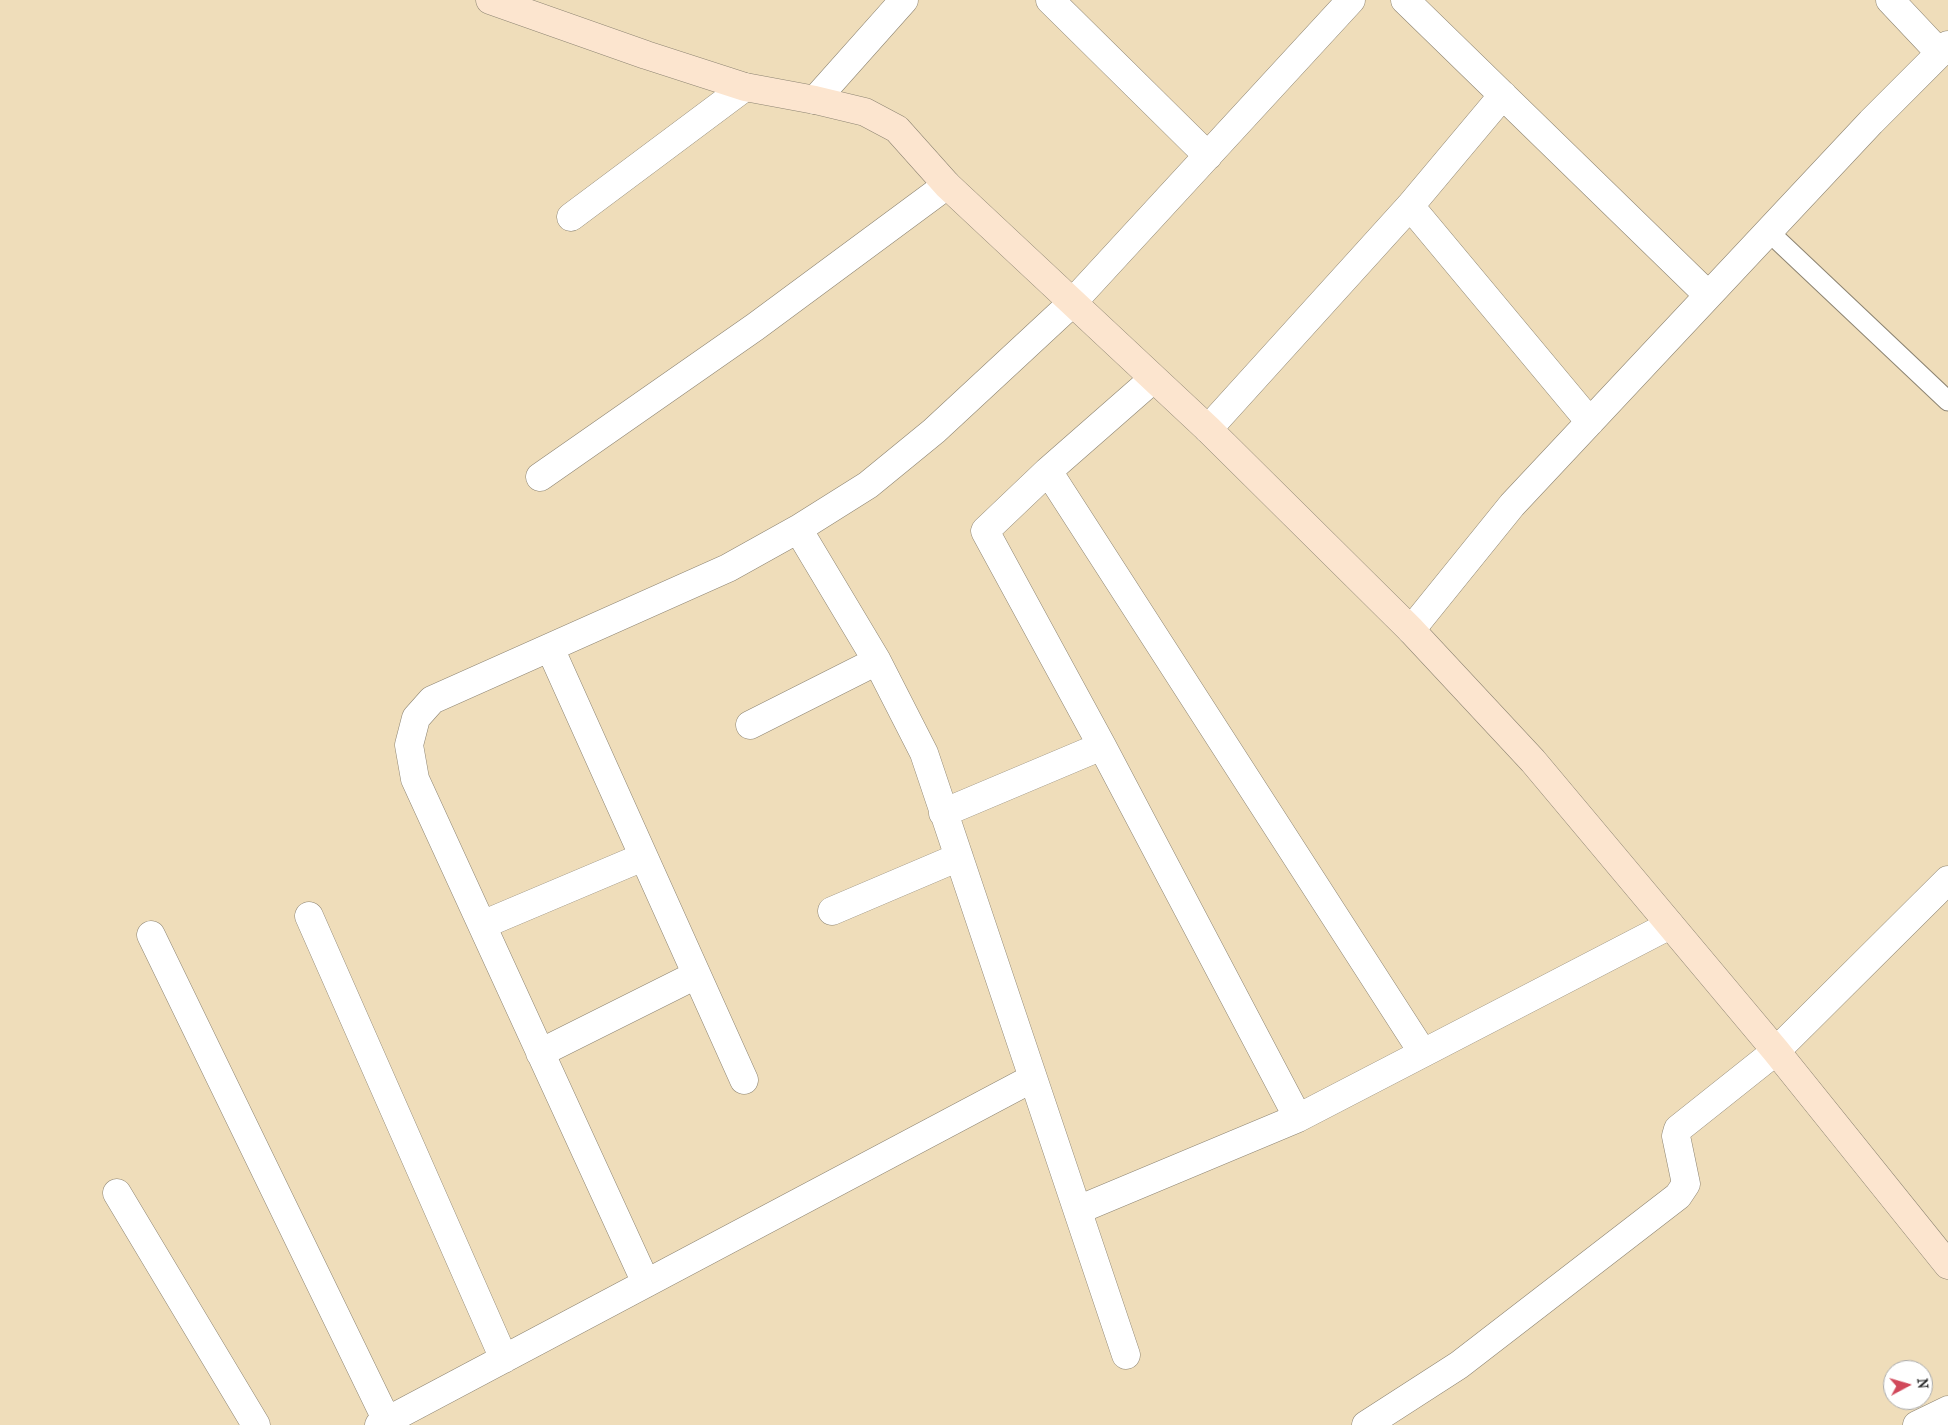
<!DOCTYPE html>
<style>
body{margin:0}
#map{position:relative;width:1948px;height:1425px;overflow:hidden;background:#efddba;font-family:"IM FELL French Canon",serif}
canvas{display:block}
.north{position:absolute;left:1883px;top:1360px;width:50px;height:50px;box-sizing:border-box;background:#fff;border:1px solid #aaa;border-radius:50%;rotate:84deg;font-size:14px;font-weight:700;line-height:20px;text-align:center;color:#2b2b2b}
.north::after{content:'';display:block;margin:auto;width:18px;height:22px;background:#d1495b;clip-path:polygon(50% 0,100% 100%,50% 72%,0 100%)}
</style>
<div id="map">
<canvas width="1948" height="1425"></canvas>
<div class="north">N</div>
</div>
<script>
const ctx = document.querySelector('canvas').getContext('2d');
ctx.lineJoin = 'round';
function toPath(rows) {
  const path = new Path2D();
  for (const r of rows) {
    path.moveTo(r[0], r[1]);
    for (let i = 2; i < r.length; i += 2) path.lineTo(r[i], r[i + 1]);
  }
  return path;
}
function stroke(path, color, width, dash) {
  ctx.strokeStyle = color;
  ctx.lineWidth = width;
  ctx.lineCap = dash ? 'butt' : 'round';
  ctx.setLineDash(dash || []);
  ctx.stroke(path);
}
const lane = toPath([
 [1768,231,1948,401]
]);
const street = toPath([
 [1050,0,1208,156],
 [1405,0,1708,295],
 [1890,0,1939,52],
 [815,100,904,0],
 [1410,206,1590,422],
 [571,217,745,87],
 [1153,379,1048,471,985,531,1102,746,1298,1118],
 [1208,429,1410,206,1503,95],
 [1048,471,1423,1053],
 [540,477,755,327,947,185],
 [798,529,877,661,924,753,1126,1355],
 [1411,630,1512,505,1871,122,1948,45],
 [550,648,744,1080],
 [750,725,877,661],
 [943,813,1102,746],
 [832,911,959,857],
 [309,916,504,1359],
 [482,925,643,857],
 [151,935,387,1421],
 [540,1053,696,975],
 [117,1193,256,1425],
 [1078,1210,1298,1118,1670,925],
 [646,1283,415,779,409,745,416,718,432,700,728,568,798,529,868,485,934,431,1072,303,1351,0],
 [379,1425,1033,1078],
 [1366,1425,1459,1365,1678,1196,1686,1184,1676,1136,1678,1129,1776,1051,1948,880],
 [1917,1425,1948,1410]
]);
const secondary = toPath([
 [490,0,646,55,745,87,815,100,865,112,897,129,947,185,1208,429,1411,630,1533,761,1776,1051,1948,1265]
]);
stroke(lane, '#8d8472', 21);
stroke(street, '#8d8472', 29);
stroke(secondary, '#8d8472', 29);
stroke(lane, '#fff', 19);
stroke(street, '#fff', 28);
stroke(secondary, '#fce5cf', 28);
</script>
